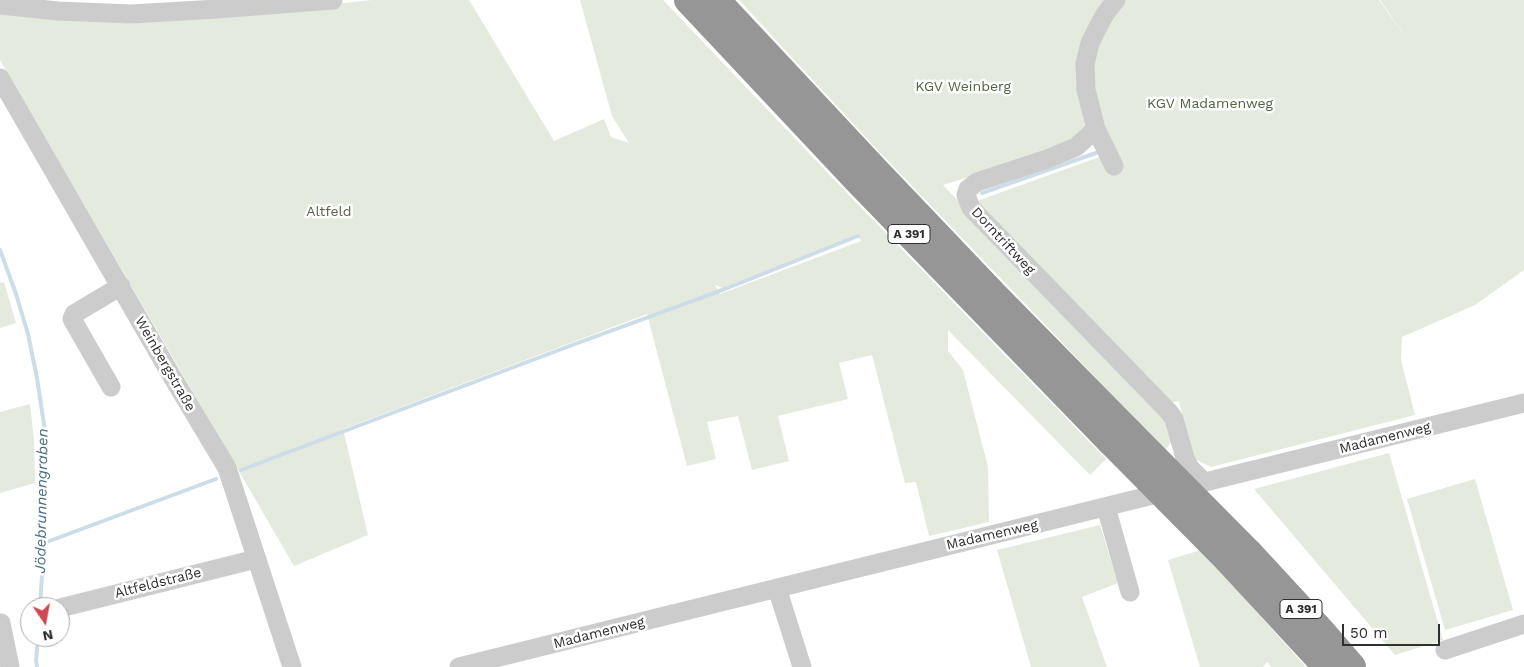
<!DOCTYPE html>
<meta charset="utf-8">
<style>
body{margin:0}
#map{position:relative;width:1524px;height:667px;overflow:hidden;background:#fff;font-family:"Work Sans",sans-serif}
canvas{display:block}
.north{position:absolute;left:20px;top:597px;width:50px;height:50px;box-sizing:border-box;background:#fff;border:1px solid #acacac;border-radius:50%;rotate:168deg;font-size:14px;font-weight:700;line-height:20px;text-align:center;color:#2f2f2f}
.north::after{content:'';display:block;margin:auto;width:18px;height:22px;background:#cf4750;clip-path:polygon(50% 0,100% 100%,50% 72%,0 100%)}
.scale{position:absolute;left:1342px;top:624px;width:98px;height:22px;box-sizing:border-box;border:2px solid #2f2f2f;border-top:0;padding-left:6px;font-size:15px;line-height:18px;white-space:nowrap;color:#2f2f2f;-webkit-text-stroke:4px #fff;paint-order:stroke}
</style>
<div id="map">
<canvas width="1524" height="667"></canvas>
<div class="north">N</div>
<div class="scale">50 m</div>
</div>
<script>
const ctx = document.querySelector('canvas').getContext('2d');
ctx.lineJoin = 'round';
function fillPath(path, color) {
  ctx.fillStyle = color;
  ctx.fill(path, 'evenodd');
}
function toPath(rows) {
  const path = new Path2D();
  for (const r of rows) {
    path.moveTo(r[0], r[1]);
    for (let i = 2; i < r.length; i += 2) path.lineTo(r[i], r[i + 1]);
  }
  return path;
}
function stroke(path, color, width, dash) {
  ctx.strokeStyle = color;
  ctx.lineWidth = width;
  ctx.lineCap = dash ? 'butt' : 'round';
  ctx.setLineDash(dash || []);
  ctx.stroke(path);
}
function drawText(font, color, halo, rows, align = 'center') {
  ctx.font = font + ' "Work Sans",sans-serif';
  ctx.lineWidth = 5;
  ctx.setLineDash([]);
  ctx.textBaseline = 'middle';
  ctx.strokeStyle = halo;
  ctx.fillStyle = color;
  for (const [text, x, y, turn = 0] of rows) {
    ctx.save();
    ctx.translate(x, y);
    ctx.rotate((+turn || 0) * Math.PI / 180);
    ctx.textAlign = isNaN(turn) ? turn : align;
    if (halo) ctx.strokeText(text, 0, 0);
    ctx.fillText(text, 0, 0);
    ctx.restore();
  }
}
const green = toPath([
 [372,0,469,0,554,141,604,119,611,137,629,143,612,116,580,0,663,0,844,190,1106,459,1090,475,948,330,948,351,963,370,988,467,989,522,929,536,916,482,905,483,872,355,839,363,848,399,778,416,789,461,752,470,738,416,707,422,716,459,687,466,647,314,343,429,368,535,294,566,0,60,0,9,316,6],
 [858,236,861,241,720,294,715,285,725,289],
 [739,0,1108,0,1091,28,1092,128,1064,147,943,185,1165,416,1175,438,1165,450,871,143],
 [1121,0,1379,0,1412,46,1380,0,1524,0,1524,270,1475,305,1402,337,1401,360,1415,415,1211,467,1193,458,1179,401,1169,403,974,202,1105,155,1103,127,1091,85,1095,44],
 [4,282,16,323,0,328,0,283],
 [30,404,34,440,35,483,0,493,0,412],
 [1389,453,1443,640,1395,655,1254,489],
 [1475,479,1513,610,1445,630,1407,499],
 [1100,525,1118,583,1082,597,1107,667,1031,667,997,550],
 [1201,550,1306,667,1271,667,1267,662,1263,667,1200,667,1168,560]
]);
const stream = toPath([
 [982,193,1096,153],
 [0,250,16,294,28,334,37,378,45,431,44,543,40,607],
 [241,470,575,344,725,289,858,236],
 [44,543,216,479],
 [37,667,36,661,38,637]
]);
const minor = toPath([
 [1116,0,1105,14,1098,27,1090,43,1085,64,1086,90,1096,129,1076,147,1047,159,977,182,968,189,966,195,971,208,1170,413,1174,419,1185,458,1190,468,1204,482],
 [0,5,58,11,131,14,217,9,333,0],
 [0,78,170,373,227,468,292,667],
 [1096,129,1114,166],
 [111,387,72,319,74,314,121,286],
 [1106,507,1130,592],
 [777,588,802,667],
 [60,608,256,559],
 [1,623,10,667],
 [1445,650,1524,624],
 [459,667,1524,403]
]);
const highway = toPath([
 [688,0,857,180,1111,442],
 [716,0,876,171,995,296,1130,433],
 [1249,553,1321,631,1352,667],
 [1227,559,1327,667]
]);
const highwayBridge = toPath([
 [1130,433,1249,553],
 [1111,442,1227,559]
]);
const shields = [
 [909,234,42],
 [1301,609,42]
];
const shieldNames = [
 ["A 391",909,234],
 ["A 391",1301,609]
];
const parkNames = [
 ["KGV Weinberg",963,87],
 ["KGV Madamenweg",1210,104],
 ["Altfeld",329,212]
];
const streetNames = [
 ["Dorntriftweg",1003,241,47],
 ["Weinbergstraße",165,364,60],
 ["Madamenweg",1385,438,-14],
 ["Madamenweg",992,535,-13],
 ["Altfeldstraße",158,583,-14],
 ["Madamenweg",599,633,-14]
];
const waterNames = [
 ["Jödebrunnengraben",42,501,-89]
];
fillPath(green, '#e4eade');
stroke(stream, '#cddde7', 4);
stroke(minor, '#ccc', 19);
stroke(highway, '#969696', 28);
stroke(highwayBridge, '#969696', 28);
for (const [x, y, w] of shields) {
  const box = new Path2D();
  box.roundRect(x - w / 2, y - 9.5, w, 19, 4);
  ctx.fillStyle = '#fff';
  ctx.fill(box);
  stroke(box, '#2f2f2f', 1);
}
drawText('bold 12px', '#2f2f2f', null, shieldNames);
drawText('14px', '#516542', '#fff', parkNames);
drawText('14px', '#2f2f2f', '#fff', streetNames);
drawText('italic 15px', '#476d86', '#fff', waterNames);
</script>
